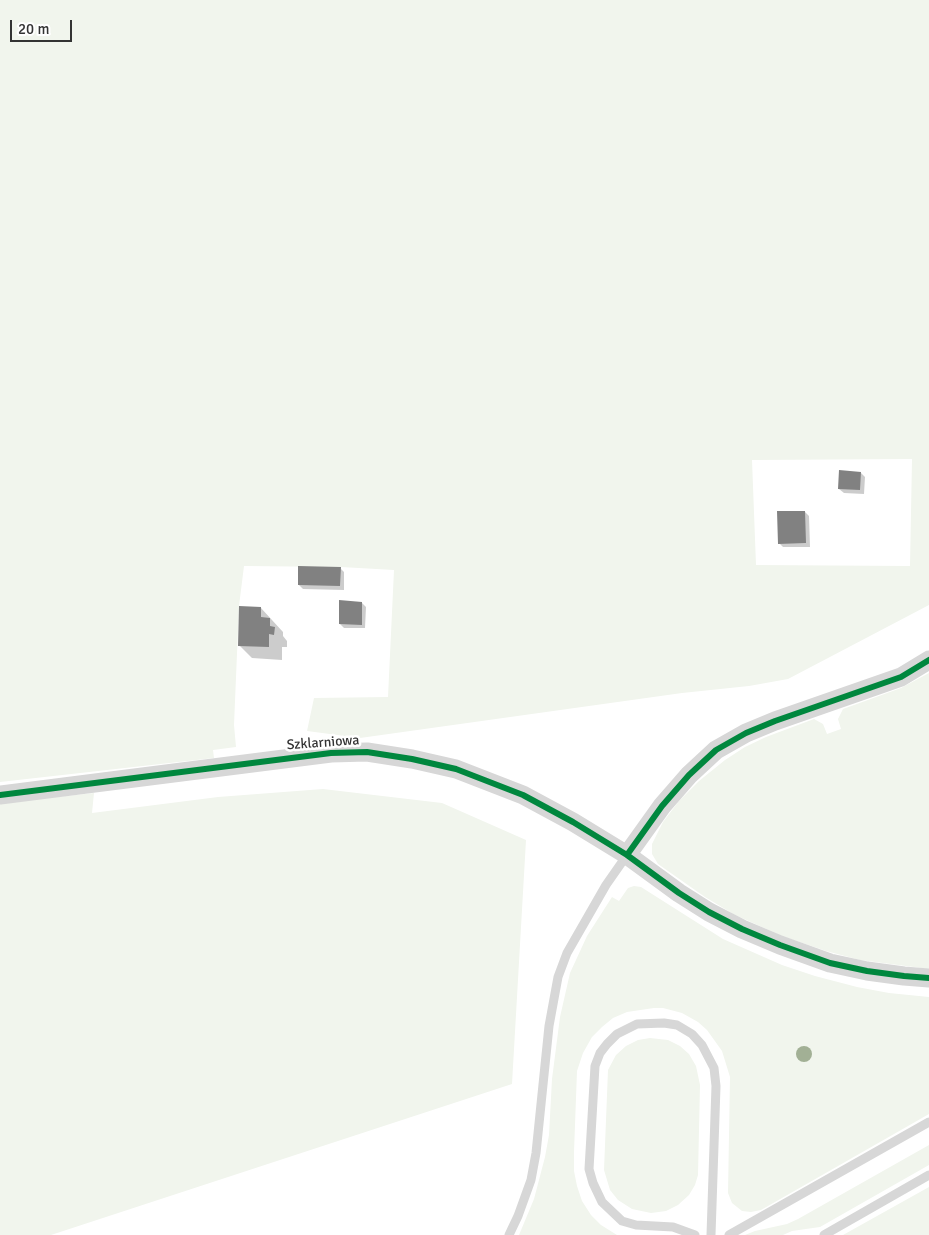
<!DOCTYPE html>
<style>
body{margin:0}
#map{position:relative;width:929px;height:1235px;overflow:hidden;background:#fff;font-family:Signika,sans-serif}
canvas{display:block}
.scale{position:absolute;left:10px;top:20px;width:62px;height:22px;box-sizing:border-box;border:2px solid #333;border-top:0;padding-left:6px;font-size:15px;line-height:18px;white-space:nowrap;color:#333;-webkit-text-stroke:4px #fff;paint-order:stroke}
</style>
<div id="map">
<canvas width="929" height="1235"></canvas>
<div class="scale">20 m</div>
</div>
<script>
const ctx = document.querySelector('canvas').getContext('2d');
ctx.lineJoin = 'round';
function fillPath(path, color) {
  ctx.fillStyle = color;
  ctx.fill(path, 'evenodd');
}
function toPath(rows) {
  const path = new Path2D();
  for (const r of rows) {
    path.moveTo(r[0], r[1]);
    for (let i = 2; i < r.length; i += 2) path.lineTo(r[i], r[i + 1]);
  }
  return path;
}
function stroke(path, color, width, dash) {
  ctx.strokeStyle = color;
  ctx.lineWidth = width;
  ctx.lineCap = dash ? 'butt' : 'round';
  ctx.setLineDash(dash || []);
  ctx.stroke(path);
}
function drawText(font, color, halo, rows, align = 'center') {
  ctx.font = font + ' Signika,sans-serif';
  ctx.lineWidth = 5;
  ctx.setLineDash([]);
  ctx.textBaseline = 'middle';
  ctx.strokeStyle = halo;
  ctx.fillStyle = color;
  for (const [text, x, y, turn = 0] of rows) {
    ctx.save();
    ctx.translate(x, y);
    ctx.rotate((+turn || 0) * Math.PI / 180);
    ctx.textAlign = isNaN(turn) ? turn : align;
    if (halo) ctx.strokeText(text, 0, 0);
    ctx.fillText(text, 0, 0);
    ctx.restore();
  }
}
const green = toPath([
 [0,0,929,0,929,605,788,679,749,686,682,693,360,738,307,731,314,698,388,697,394,570,341,567,244,566,239,606,234,725,236,747,213,750,214,758,0,782],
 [912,459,910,566,756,565,752,460],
 [929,673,929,969,860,960,826,951,782,936,735,915,705,897,658,864,652,854,652,844,663,822,679,801,699,781,725,760,745,747,766,737,814,719,823,724,827,734,841,729,838,719,843,709,901,688],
 [323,789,442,803,526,840,512,1084,51,1235,0,1235,0,803,94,793,92,813,218,797],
 [634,886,641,887,723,939,782,965,815,976,857,987,889,993,929,997,929,1114,761,1210,751,1212,742,1211,732,1203,728,1193,730,1077,722,1051,707,1030,698,1022,682,1013,663,1008,654,1008,627,1012,613,1018,602,1027,592,1037,583,1053,577,1071,574,1152,574,1171,577,1186,582,1201,591,1215,601,1225,617,1235,519,1235,534,1199,545,1157,549,1135,552,1079,560,1017,570,973,587,936,612,897,619,901,628,888],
 [650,1038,668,1040,680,1046,689,1054,696,1066,700,1085,698,1175,695,1185,689,1195,678,1205,666,1211,651,1213,632,1209,618,1200,610,1190,604,1170,608,1070,616,1055,626,1046,638,1040],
 [929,1145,929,1165,820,1227,792,1231,783,1235,745,1235,755,1231,787,1224,798,1219],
 [929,1187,929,1235,843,1235]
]);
const shadow = toPath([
 [861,473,865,477,864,494,844,493,839,489],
 [805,512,809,516,810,547,783,547,779,543],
 [340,568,344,572,344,590,303,589,299,585],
 [362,603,366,607,365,628,344,628,340,624],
 [261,608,283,632,283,636,287,641,287,647,282,647,282,660,252,658,239,645]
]);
const building = toPath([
 [839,470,861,472,860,490,838,489],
 [777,511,805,511,806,543,778,544],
 [298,566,341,567,340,586,298,585],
 [339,600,362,602,362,625,339,624],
 [239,606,261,607,261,617,270,618,270,626,275,627,274,635,269,634,269,647,238,646]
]);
const service = toPath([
 [509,1235,518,1216,531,1180,536,1153,549,1026,558,977,567,953,606,885,627,855],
 [695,1235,673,1227,636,1225,622,1221,602,1202,593,1183,589,1169,595,1066,600,1053,607,1044,617,1034,637,1024,664,1023,677,1025,692,1034,702,1045,714,1068,716,1086,711,1235],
 [729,1235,929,1122],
 [824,1235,929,1175]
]);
const minor = toPath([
 [0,795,331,753,367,752,412,759,456,769,523,795,573,822,627,855,679,893,709,912,742,929,780,945,830,963,867,971,904,976,929,978],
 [627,855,662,806,689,775,716,750,746,733,775,721,901,677,929,660]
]);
const cycleway = toPath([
 [0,795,331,753,367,752,412,759,456,769,523,795,573,822,627,855,679,893,709,912,742,929,780,945,830,963,867,971,904,976,929,978],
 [627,855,662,806,689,775,716,750,746,733,775,721,901,677,929,660]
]);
const trees = [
 [804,1054]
];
const streetNames = [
 ["Szklarniowa",323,743,-4]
];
fillPath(green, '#f1f5ed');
fillPath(shadow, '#0003');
fillPath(building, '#818181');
stroke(service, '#d7d7d7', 9);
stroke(minor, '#d7d7d7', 19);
stroke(cycleway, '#00873e', 6);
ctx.fillStyle = '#a2b095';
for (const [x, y] of trees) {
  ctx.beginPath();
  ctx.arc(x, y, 8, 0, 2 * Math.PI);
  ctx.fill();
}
drawText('14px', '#333', '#fff', streetNames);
</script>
